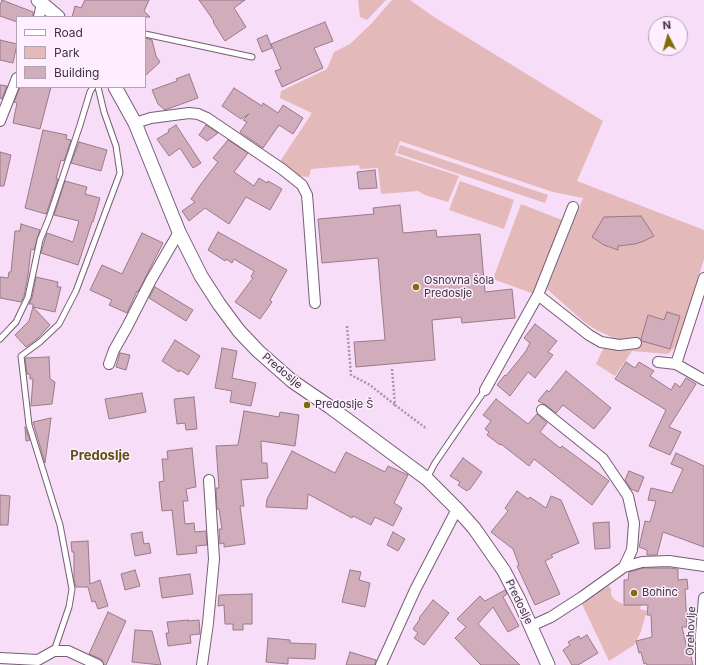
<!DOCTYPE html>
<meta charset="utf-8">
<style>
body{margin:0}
#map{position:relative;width:704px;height:665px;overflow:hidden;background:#f7ddf8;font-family:Inter,sans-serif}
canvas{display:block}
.legend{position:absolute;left:16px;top:16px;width:130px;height:72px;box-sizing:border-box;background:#feeeff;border:1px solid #b1a4b2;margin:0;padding:5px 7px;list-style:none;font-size:12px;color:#3e343f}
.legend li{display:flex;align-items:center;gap:8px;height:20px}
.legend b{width:20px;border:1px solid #b1a4b2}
.north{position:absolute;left:648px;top:16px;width:40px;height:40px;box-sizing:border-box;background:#feeeff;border:1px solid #b1a4b2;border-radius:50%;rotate:354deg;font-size:11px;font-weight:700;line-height:16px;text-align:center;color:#3e343f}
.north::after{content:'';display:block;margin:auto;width:14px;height:18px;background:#816c06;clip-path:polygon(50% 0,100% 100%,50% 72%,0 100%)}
</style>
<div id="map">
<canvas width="704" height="665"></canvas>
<ul class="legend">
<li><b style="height:5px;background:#fff"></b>Road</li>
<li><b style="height:11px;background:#e3b9ba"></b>Park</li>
<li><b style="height:11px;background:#d1adbc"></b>Building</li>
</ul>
<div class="north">N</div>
</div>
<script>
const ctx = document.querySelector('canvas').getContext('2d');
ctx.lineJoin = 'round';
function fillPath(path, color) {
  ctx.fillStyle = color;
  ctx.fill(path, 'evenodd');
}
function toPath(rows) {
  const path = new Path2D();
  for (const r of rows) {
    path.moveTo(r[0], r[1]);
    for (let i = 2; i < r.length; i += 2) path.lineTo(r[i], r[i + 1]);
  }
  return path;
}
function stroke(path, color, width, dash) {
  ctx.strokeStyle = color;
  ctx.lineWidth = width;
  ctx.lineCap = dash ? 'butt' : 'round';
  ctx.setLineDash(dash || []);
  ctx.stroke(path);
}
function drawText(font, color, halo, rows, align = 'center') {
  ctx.font = font + ' Inter,sans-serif';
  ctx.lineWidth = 3;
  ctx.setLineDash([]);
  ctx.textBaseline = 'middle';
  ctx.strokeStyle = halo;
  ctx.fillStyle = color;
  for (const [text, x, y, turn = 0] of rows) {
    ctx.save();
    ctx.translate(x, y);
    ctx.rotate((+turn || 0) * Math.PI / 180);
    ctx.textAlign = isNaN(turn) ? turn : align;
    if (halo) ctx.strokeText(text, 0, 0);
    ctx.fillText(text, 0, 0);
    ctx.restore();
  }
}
const green = toPath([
 [358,0,386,0,367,20,360,17],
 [392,0,410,0,434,17,603,121,577,181,704,230,704,259,677,345,668,354,632,351,615,376,596,364,602,351,612,337,598,331,584,322,547,289,583,198,553,192,400,141,395,155,459,176,448,202,425,195,418,191,381,194,378,168,360,169,359,165,311,169,309,177,298,176,279,163,312,113,280,98,281,91,327,69,334,52,350,44,371,24],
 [400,145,548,195,545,203,397,153],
 [460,181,514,200,504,229,449,210],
 [521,204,562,220,534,294,493,279],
 [609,586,611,589,611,595,615,600,624,605,641,605,640,609,647,611,640,634,634,645,609,661,581,602,597,592]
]);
const building = toPath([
 [2,0,33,12,33,17,17,17,17,22,0,16,0,6,2,0],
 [85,0,149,0,144,11,150,17,72,17,75,6,81,8,85,0],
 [199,0,245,0,234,8,246,27,225,41,213,22,214,21,199,0],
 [325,22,333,41,314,48,323,68,282,87,275,71,281,69,271,44,325,22],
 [267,35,272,48,262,52,257,39,267,35],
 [145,38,152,40,156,56,160,62,145,76,145,38],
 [0,40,17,44,13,63,0,60,0,40],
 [189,74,198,98,165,110,158,104,152,90,177,81,176,79,189,74],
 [0,85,7,86,2,99,0,98,0,85],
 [20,87,51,87,40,129,13,123,17,103,14,102,20,87],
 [234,88,262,106,263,103,278,113,283,105,303,118,293,134,279,125,263,148,240,132,247,122,243,120,249,114,241,119,222,106,234,88],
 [176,125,201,163,193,168,180,148,169,156,157,139,169,132,168,130,176,125],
 [206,125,218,133,207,141,199,135,206,125],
 [43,130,67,135,66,139,71,140,64,161,61,160,56,179,58,179,46,214,25,208,43,130],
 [228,140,248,153,234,172,254,186,259,178,267,183,268,181,282,189,270,210,246,197,229,224,205,208,189,221,182,211,195,202,191,199,201,184,218,162,213,158,228,140],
 [79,142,107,150,101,171,71,163,79,142],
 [0,152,11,155,4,186,0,186,0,152],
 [375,170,377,188,359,189,357,172,375,170],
 [65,181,87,187,85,194,100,198,93,222,92,222,78,265,41,253,47,233,73,242,79,221,54,215,65,181],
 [400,205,403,233,436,230,437,237,480,234,485,292,512,289,515,318,462,323,461,317,432,320,435,360,356,367,354,342,385,340,378,258,322,263,318,219,374,214,373,208,400,205],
 [641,216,654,236,644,241,635,244,618,246,618,250,604,245,592,237,604,217,641,216],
 [21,224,40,230,34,250,31,249,28,275,24,296,21,302,0,298,0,277,8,278,9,272,11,272,15,231,20,231,21,224],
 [218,232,287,270,270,300,272,302,260,319,235,302,253,278,251,277,254,271,234,259,232,263,226,259,225,261,208,250,218,232],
 [142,233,163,243,138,292,137,291,127,313,109,305,112,300,90,290,102,265,122,274,142,233],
 [36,277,58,282,57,287,61,287,55,312,33,307,33,304,29,304,32,298,36,277],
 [155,287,193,310,186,321,149,298,155,287],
 [33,307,50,325,37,339,26,347,15,335,29,321,33,307],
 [667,312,680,316,670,349,642,341,641,339,648,315,664,320,667,312],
 [535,324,557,341,548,352,553,355,535,378,528,372,510,396,497,385,505,375,506,376,526,351,530,343,524,338,535,324],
 [175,340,200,356,188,375,180,370,179,372,162,361,175,340],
 [222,348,237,351,232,378,256,383,251,406,230,402,232,391,215,388,222,348],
 [120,353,130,355,126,370,116,367,120,353],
 [49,357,50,379,55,382,52,404,31,406,33,379,30,379,30,374,27,374,25,358,49,357],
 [626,362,635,368,639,362,654,371,650,376,671,390,675,383,680,387,686,378,696,384,669,427,681,432,670,455,649,446,666,410,615,379,626,362],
 [566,371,611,408,594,429,563,405,556,413,546,405,538,401,547,390,549,392,566,371],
 [142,393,146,412,109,419,105,399,142,393],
 [194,397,197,429,186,430,185,423,177,424,174,399,194,397],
 [496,399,528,424,537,414,547,423,540,432,560,448,562,446,609,481,592,505,534,459,529,466,501,444,500,445,487,435,489,432,485,429,491,421,483,415,496,399],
 [244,411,279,417,280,412,299,415,295,446,261,441,262,463,267,463,268,478,241,480,244,506,240,506,245,544,224,547,224,543,220,544,219,529,222,529,219,509,217,509,216,488,219,488,216,446,238,445,244,411],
 [51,418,45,463,33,422,51,418],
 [25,427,30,440,26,441,25,427],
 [192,448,196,487,186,489,188,501,183,501,185,524,194,523,195,532,206,531,207,545,196,546,197,553,177,555,172,510,162,511,159,482,164,481,162,459,168,459,167,451,192,448],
 [292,451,335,473,346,452,385,472,388,466,408,475,394,503,402,508,393,526,375,517,371,525,353,516,352,518,308,494,307,509,266,507,267,499,292,451],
 [676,453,704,466,704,547,663,532,657,555,647,555,647,550,639,547,645,521,650,522,656,501,648,500,651,488,672,493,683,469,671,464,676,453],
 [463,458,482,472,470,489,469,489,467,491,458,485,460,482,450,476,463,458],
 [629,471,644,477,638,492,631,489,625,480,629,471],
 [517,491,528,499,530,497,546,508,551,496,561,500,579,543,551,555,553,557,545,561,560,594,535,605,517,566,519,565,513,549,491,532,508,511,505,508,517,491],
 [0,495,10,496,8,525,0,525,0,495],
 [609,522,610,548,595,549,593,523,609,522],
 [142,532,144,544,149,543,151,553,135,556,131,534,142,532],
 [393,532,405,539,398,551,387,545,393,532],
 [88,541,90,584,100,580,108,606,98,609,95,601,92,602,88,587,76,587,74,579,74,552,72,552,71,542,88,541],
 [643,568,669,568,678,569,678,580,687,579,688,589,685,589,687,627,682,627,687,648,689,648,693,665,647,665,646,663,644,664,641,652,639,653,636,641,652,637,651,615,647,615,648,605,624,605,624,580,628,580,629,572,643,568],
 [135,570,140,586,125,590,121,574,135,570],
 [350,570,361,572,359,580,370,583,365,607,342,602,350,570],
 [190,574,193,594,162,598,159,578,190,574],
 [505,590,507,594,503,597,519,626,508,632,493,607,478,624,520,665,481,665,455,638,466,627,457,619,480,596,485,601,505,590],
 [252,594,252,624,243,624,243,630,233,630,233,624,225,624,224,605,218,606,219,595,252,594],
 [433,600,449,613,424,645,414,638,418,633,413,629,420,619,419,618,433,600],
 [108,612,126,621,106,665,104,665,101,659,89,654,108,612],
 [188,620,188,621,199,620,200,634,190,635,191,643,168,646,166,633,169,633,167,622,188,620],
 [135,630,152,631,161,665,132,662,135,630],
 [587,635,598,653,578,665,572,665,563,650,570,645,568,642,579,636,580,639,587,635],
 [268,638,290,640,290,643,316,644,315,659,288,658,288,664,266,662,268,638],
 [350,652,376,660,375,665,346,665,350,652]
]);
const path = toPath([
 [347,326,351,375,370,385,395,405],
 [392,369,395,405,427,429]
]);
const service = toPath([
 [145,34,252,57],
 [0,339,16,322,28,297,40,240,49,218,80,125,90,92,93,87],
 [427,478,435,463,485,390],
 [54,651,69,607,72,589,60,525,29,425,21,356,40,342,59,324,76,291,120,173,116,146,104,112,98,87]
]);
const minor = toPath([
 [39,17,42,3],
 [0,121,17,78],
 [135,123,151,118,189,113,198,114,207,118,282,169,302,185,307,195,308,207,315,303],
 [538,295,589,335,601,342,619,345,636,343],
 [658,362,676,364,704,380],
 [109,364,114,350,127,327,151,280,179,232],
 [676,364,704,278],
 [485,390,538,295,573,207],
 [624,567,642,562,669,561,704,566],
 [531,626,551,617,582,597,624,567,632,550,634,523,628,496,603,459,542,410],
 [0,658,38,660,54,651,68,651,98,665],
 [202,665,208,623,214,559,209,480],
 [381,665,415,590,457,509],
 [701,665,701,635,704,598]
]);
const tertiary = toPath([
 [38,0,58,17],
 [115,87,135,123,179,232,201,276,219,304,239,331,258,351,292,381,330,407,427,479,457,509,474,528,504,571,519,600,548,665]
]);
const markers = [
 [416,287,4,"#816c06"],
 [307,405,4,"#816c06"],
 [634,593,4,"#816c06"]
];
const poiNames = [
 ["Osnovna šola",424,281],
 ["Predoslje",424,294],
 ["Predoslje Š",315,405],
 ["Bohinc",642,593]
];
const streetNames = [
 ["Predoslje",282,371,40],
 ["Predoslje",519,602,64],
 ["Orehovlje",691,631,-88]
];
const quarterNames = [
 ["Predoslje",100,456]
];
fillPath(green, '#e3b9ba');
fillPath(building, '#d1adbc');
stroke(building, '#9a7988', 1);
stroke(service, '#755e76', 7);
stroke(minor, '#755e76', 12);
stroke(tertiary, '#755e76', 15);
stroke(path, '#a995aa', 2.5, [2, 2]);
stroke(service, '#fff', 5);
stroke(minor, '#fff', 10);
stroke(tertiary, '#fff', 13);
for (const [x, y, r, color] of markers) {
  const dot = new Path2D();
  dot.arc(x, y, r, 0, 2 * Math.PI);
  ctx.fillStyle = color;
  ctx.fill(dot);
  stroke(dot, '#feeeff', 1.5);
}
drawText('11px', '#3e343f', '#feeeff', poiNames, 'left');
drawText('11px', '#3e343f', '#feeeff', streetNames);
drawText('bold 13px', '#5f5113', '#feeeff', quarterNames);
</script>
